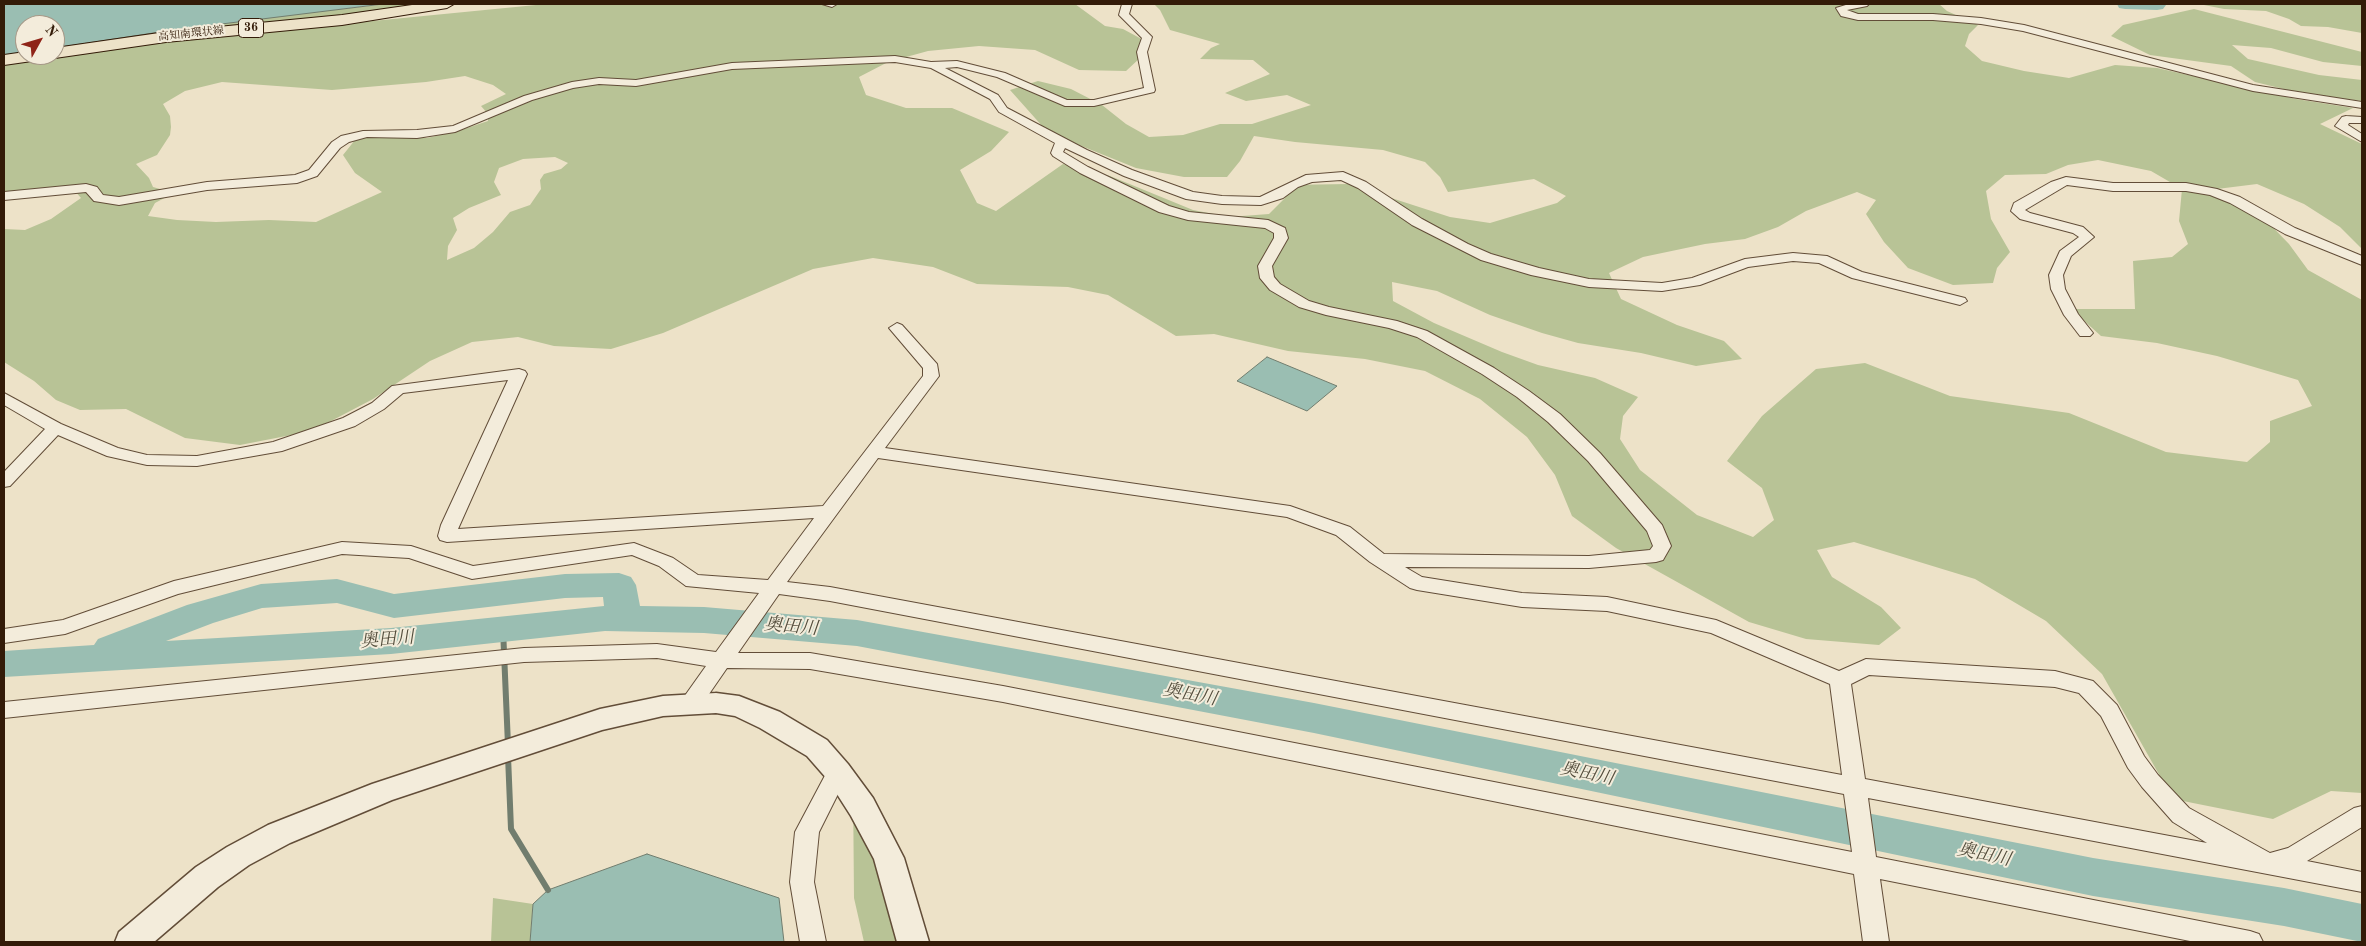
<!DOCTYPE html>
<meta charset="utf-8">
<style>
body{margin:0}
#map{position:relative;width:2366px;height:946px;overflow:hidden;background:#ede2c8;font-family:"Old Standard TT",serif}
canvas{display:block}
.frame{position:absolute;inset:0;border:5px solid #331b08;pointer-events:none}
.north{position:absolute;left:15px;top:15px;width:50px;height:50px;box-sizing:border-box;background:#f3ecdb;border:1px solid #a69887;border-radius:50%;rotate:51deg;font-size:14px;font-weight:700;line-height:20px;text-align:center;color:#331b08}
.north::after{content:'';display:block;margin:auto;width:18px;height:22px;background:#8f2418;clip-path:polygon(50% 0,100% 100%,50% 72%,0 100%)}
</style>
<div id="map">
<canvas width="2366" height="946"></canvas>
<div class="frame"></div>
<div class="north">N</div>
</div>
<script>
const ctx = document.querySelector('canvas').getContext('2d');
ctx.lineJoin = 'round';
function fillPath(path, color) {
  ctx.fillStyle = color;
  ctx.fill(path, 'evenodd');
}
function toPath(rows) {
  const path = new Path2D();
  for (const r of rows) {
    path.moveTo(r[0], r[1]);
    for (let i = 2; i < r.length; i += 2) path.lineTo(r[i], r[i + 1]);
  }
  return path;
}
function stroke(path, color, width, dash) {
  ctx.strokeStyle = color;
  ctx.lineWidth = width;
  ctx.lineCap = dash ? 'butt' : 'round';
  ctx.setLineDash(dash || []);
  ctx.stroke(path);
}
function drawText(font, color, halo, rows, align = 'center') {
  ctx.font = font + ' "Old Standard TT","Noto Serif JP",serif';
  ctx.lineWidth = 4;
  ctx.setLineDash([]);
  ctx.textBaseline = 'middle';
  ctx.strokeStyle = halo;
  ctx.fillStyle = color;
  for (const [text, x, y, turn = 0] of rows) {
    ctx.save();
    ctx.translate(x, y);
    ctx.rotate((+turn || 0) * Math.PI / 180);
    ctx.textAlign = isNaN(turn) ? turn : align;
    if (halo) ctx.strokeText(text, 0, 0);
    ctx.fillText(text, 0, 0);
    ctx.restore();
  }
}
const green = toPath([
 [387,4,426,4,342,18,342,24,546,4,1075,4,1105,26,1123,29,1149,43,1140,58,1126,71,1079,70,1035,50,979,46,928,51,888,62,859,77,866,95,906,108,952,108,1009,132,991,151,960,170,977,203,996,211,1063,164,1110,176,1193,210,1229,217,1269,214,1285,198,1288,185,1348,184,1450,217,1490,223,1557,203,1566,196,1534,179,1448,192,1440,177,1425,162,1383,150,1295,142,1254,136,1240,161,1227,177,1184,177,1136,168,1079,145,1043,127,1010,90,1038,81,1071,89,1102,105,1126,124,1149,137,1183,135,1220,124,1252,124,1311,105,1287,95,1246,101,1225,93,1270,74,1253,60,1200,59,1211,48,1220,44,1170,30,1160,10,1154,4,1939,4,1947,11,1978,25,1969,34,1965,46,1982,61,2024,71,2069,78,2115,65,2157,68,2296,99,2353,108,2320,124,2362,144,2362,249,2340,227,2304,204,2257,184,2217,189,2256,210,2289,244,2308,270,2362,300,2362,793,2331,791,2273,819,2173,799,2102,674,2046,621,1975,579,1854,542,1817,550,1832,577,1881,607,1901,628,1879,645,1806,639,1749,622,1616,548,1572,516,1555,475,1527,437,1480,399,1425,371,1365,359,1288,351,1214,334,1176,336,1108,295,1068,287,977,284,933,267,873,258,813,269,663,333,611,349,554,346,518,337,472,342,430,361,373,399,312,431,240,445,185,438,126,409,80,410,56,400,34,381,4,362,4,229,25,230,51,219,81,198,74,190,36,190,4,197,4,55,55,55,55,45,246,19],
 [465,76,493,85,506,94,481,106,488,114,488,121,458,131,427,138,389,132,355,140,343,155,355,173,382,192,316,222,269,220,216,222,177,220,148,216,155,203,174,193,153,187,149,178,136,164,157,155,170,135,171,127,170,116,163,104,185,91,222,82,332,90,426,82],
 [555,157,568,163,561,169,544,174,540,180,541,189,530,205,510,212,493,232,474,248,447,260,448,246,457,230,453,218,469,208,501,195,494,182,499,168,523,159],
 [2098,160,2151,171,2182,189,2179,221,2188,244,2172,257,2133,261,2135,309,2071,309,2101,336,2157,343,2217,356,2298,380,2312,406,2270,421,2270,442,2247,462,2166,452,2069,413,1950,396,1865,363,1816,369,1762,416,1727,461,1762,488,1774,520,1753,537,1697,515,1640,470,1620,439,1623,416,1638,397,1595,378,1538,365,1502,352,1434,323,1393,301,1392,282,1437,291,1490,315,1542,333,1578,343,1641,353,1696,366,1742,359,1724,341,1677,325,1621,299,1609,273,1643,257,1705,244,1745,239,1778,227,1806,211,1857,192,1876,200,1866,214,1884,242,1908,268,1953,285,1993,283,1997,268,2010,252,1991,219,1986,191,2005,175,2046,174,2068,165],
 [2199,4,2362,4,2362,33,2328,27,2301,26,2289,19,2266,11,2224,9],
 [2194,9,2362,52,2362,66,2323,62,2271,48,2232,45,2248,59,2319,75,2362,80,2362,101,2304,94,2255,82,2231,66,2150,55,2111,36,2123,25],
 [853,785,880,837,909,942,864,942,854,898],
 [493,898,533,904,530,942,491,942]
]);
const water = toPath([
 [4,4,383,4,173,30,55,48,55,25,25,25,25,52,4,56,4,4],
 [1267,357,1337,386,1307,411,1237,381,1267,357],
 [647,854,779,898,784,942,530,942,533,904,548,890,647,854]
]);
const stream = toPath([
 [503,629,508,745],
 [508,756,511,829,548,890]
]);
const river = toPath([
 [2117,4,2165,4,2166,5,2163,9,2157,10,2125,9,2119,8,2117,4],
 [619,573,631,577,636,585,640,606,704,607,857,620,1314,703,2093,858,2284,888,2362,904,2362,942,2284,926,2093,896,1314,733,857,646,704,633,605,631,391,654,4,677,4,651,94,645,98,639,187,605,261,584,337,579,394,594,565,574,619,573],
 [603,597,604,606,391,628,166,641,213,623,262,608,337,603,394,618,565,598,603,597]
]);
const minor = toPath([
 [822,4,837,4,832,7,822,4],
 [1122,4,1132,4,1129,14,1152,37,1147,52,1155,90,1154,92,1094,106,1065,106,997,77,957,67,945,68,998,95,1007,108,1087,150,1132,170,1193,192,1222,196,1260,197,1306,175,1343,172,1366,182,1422,219,1468,244,1491,254,1539,268,1589,279,1662,283,1692,278,1745,259,1793,253,1827,256,1862,272,1965,298,1967,301,1960,305,1852,278,1819,263,1793,261,1748,267,1700,285,1662,291,1589,287,1531,275,1481,260,1412,225,1358,188,1341,180,1312,182,1298,187,1283,198,1261,205,1222,204,1186,199,1124,176,1065,148,1063,152,1088,167,1169,206,1189,212,1268,220,1285,228,1288,238,1272,266,1274,277,1280,284,1309,301,1329,307,1397,321,1427,331,1494,368,1529,391,1560,414,1600,453,1662,525,1671,546,1663,560,1656,562,1589,568,1405,567,1422,577,1522,593,1607,597,1716,620,1839,671,1866,659,2055,671,2093,681,2117,705,2144,756,2158,775,2189,808,2270,853,2288,848,2354,808,2362,806,2362,827,2307,861,2362,872,2362,892,1868,798,1876,857,2250,931,2259,934,2263,942,2195,942,1880,879,1889,942,1863,942,1854,874,1003,702,810,669,727,668,698,710,690,712,682,710,679,704,706,666,657,658,524,662,4,718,4,702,524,648,657,644,716,652,759,593,686,586,659,566,632,555,472,579,409,558,342,554,178,594,65,634,4,643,4,629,63,620,174,581,342,542,411,546,473,566,634,543,673,558,698,575,768,580,814,518,447,542,440,540,438,536,441,525,508,380,403,393,384,409,355,426,282,451,197,466,147,465,107,456,58,435,10,486,4,487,4,472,45,429,4,405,4,393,61,424,118,448,147,455,197,456,273,442,343,418,372,403,392,386,519,369,525,371,527,374,458,529,823,506,923,376,923,368,889,328,897,323,902,325,937,364,939,376,885,448,1290,506,1350,527,1384,554,1589,556,1650,550,1653,546,1647,531,1588,461,1548,422,1517,397,1482,374,1417,337,1389,328,1326,315,1299,307,1270,290,1260,278,1258,266,1274,238,1274,233,1265,228,1188,220,1159,212,1080,173,1053,156,1051,153,1055,143,999,112,990,99,931,68,895,62,732,69,636,86,599,84,573,88,532,100,455,132,417,138,367,137,349,142,340,148,317,176,297,183,207,190,119,205,94,201,86,192,4,200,4,192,86,184,97,187,103,195,119,197,207,182,295,175,309,170,332,142,341,136,363,131,417,130,453,126,524,96,572,82,599,78,636,80,732,63,895,56,931,62,957,61,1005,73,1067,100,1094,100,1144,88,1137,52,1142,38,1119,15,1122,4],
 [878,458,1287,517,1336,535,1370,562,1410,588,1417,590,1522,607,1607,611,1711,633,1830,684,1842,775,830,587,787,582,878,458],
 [779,594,830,601,1844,794,1852,852,1003,686,810,653,738,653,779,594],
 [1869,675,2055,687,2079,693,2101,716,2128,768,2142,787,2173,822,2207,843,1865,779,1851,684,1869,675],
 [1849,4,1869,4,1867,6,1847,10,1858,14,1933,14,1981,18,2024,25,2253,85,2362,102,2362,108,2253,91,2023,31,1981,24,1933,20,1858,20,1841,16,1836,8,1849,4],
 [2346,116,2362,117,2362,123,2349,123,2348,125,2362,134,2362,142,2335,126,2342,117,2346,116],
 [2066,177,2113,183,2186,183,2217,189,2240,197,2295,228,2362,256,2362,265,2285,234,2230,203,2210,195,2186,191,2113,191,2067,185,2025,210,2030,213,2083,227,2094,237,2071,256,2063,275,2065,289,2078,314,2093,333,2090,336,2080,336,2064,315,2051,289,2049,275,2060,251,2079,237,2073,233,2020,219,2011,211,2014,203,2051,182,2066,177],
 [838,763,846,766,849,772,819,832,814,882,826,942,800,942,790,882,795,832,830,766,838,763]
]);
const tertiary = toPath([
 [716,693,739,696,780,712,827,740,848,764,873,798,904,858,929,942,897,942,874,859,851,816,828,780,807,756,760,728,735,716,716,713,663,716,602,730,392,800,290,843,249,865,218,887,154,942,115,942,119,932,196,867,227,847,268,825,372,784,600,709,663,696,716,693]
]);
const primary = toPath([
 [419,4,454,4,447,8,342,25,166,42,55,58,48,55,55,55,55,48,166,32,342,15,419,4],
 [25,52,25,55,47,55,45,58,39,60,4,65,4,55,25,52]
]);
const farStreetnames = [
 ["高知南環状線",191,34,-6]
];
const shields = [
 [251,28,25]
];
const shieldNames = [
 ["36",251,28]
];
const nearWaternames = [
 ["奥田川",791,627,5],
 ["奥田川",387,640,-5],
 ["奥田川",1190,695,11],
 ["奥田川",1587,774,12],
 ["奥田川",1984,855,12]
];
fillPath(green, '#b8c396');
fillPath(water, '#9abeb2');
stroke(water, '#717d6e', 1);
stroke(stream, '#717d6e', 6);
fillPath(river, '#9abeb2');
stroke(minor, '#624d38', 2);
stroke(tertiary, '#624d38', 3);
stroke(primary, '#331b08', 2);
fillPath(minor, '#f3ecdb');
fillPath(tertiary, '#f3ecdb');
fillPath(primary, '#ede2c8');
drawText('11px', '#331b08', '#f3ecdb', farStreetnames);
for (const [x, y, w] of shields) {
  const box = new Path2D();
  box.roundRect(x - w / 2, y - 9.5, w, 19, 4);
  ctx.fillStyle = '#f3ecdb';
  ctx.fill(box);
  stroke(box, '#331b08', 1);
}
drawText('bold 12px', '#331b08', null, shieldNames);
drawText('italic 18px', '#524c3b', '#f3ecdb', nearWaternames);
</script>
